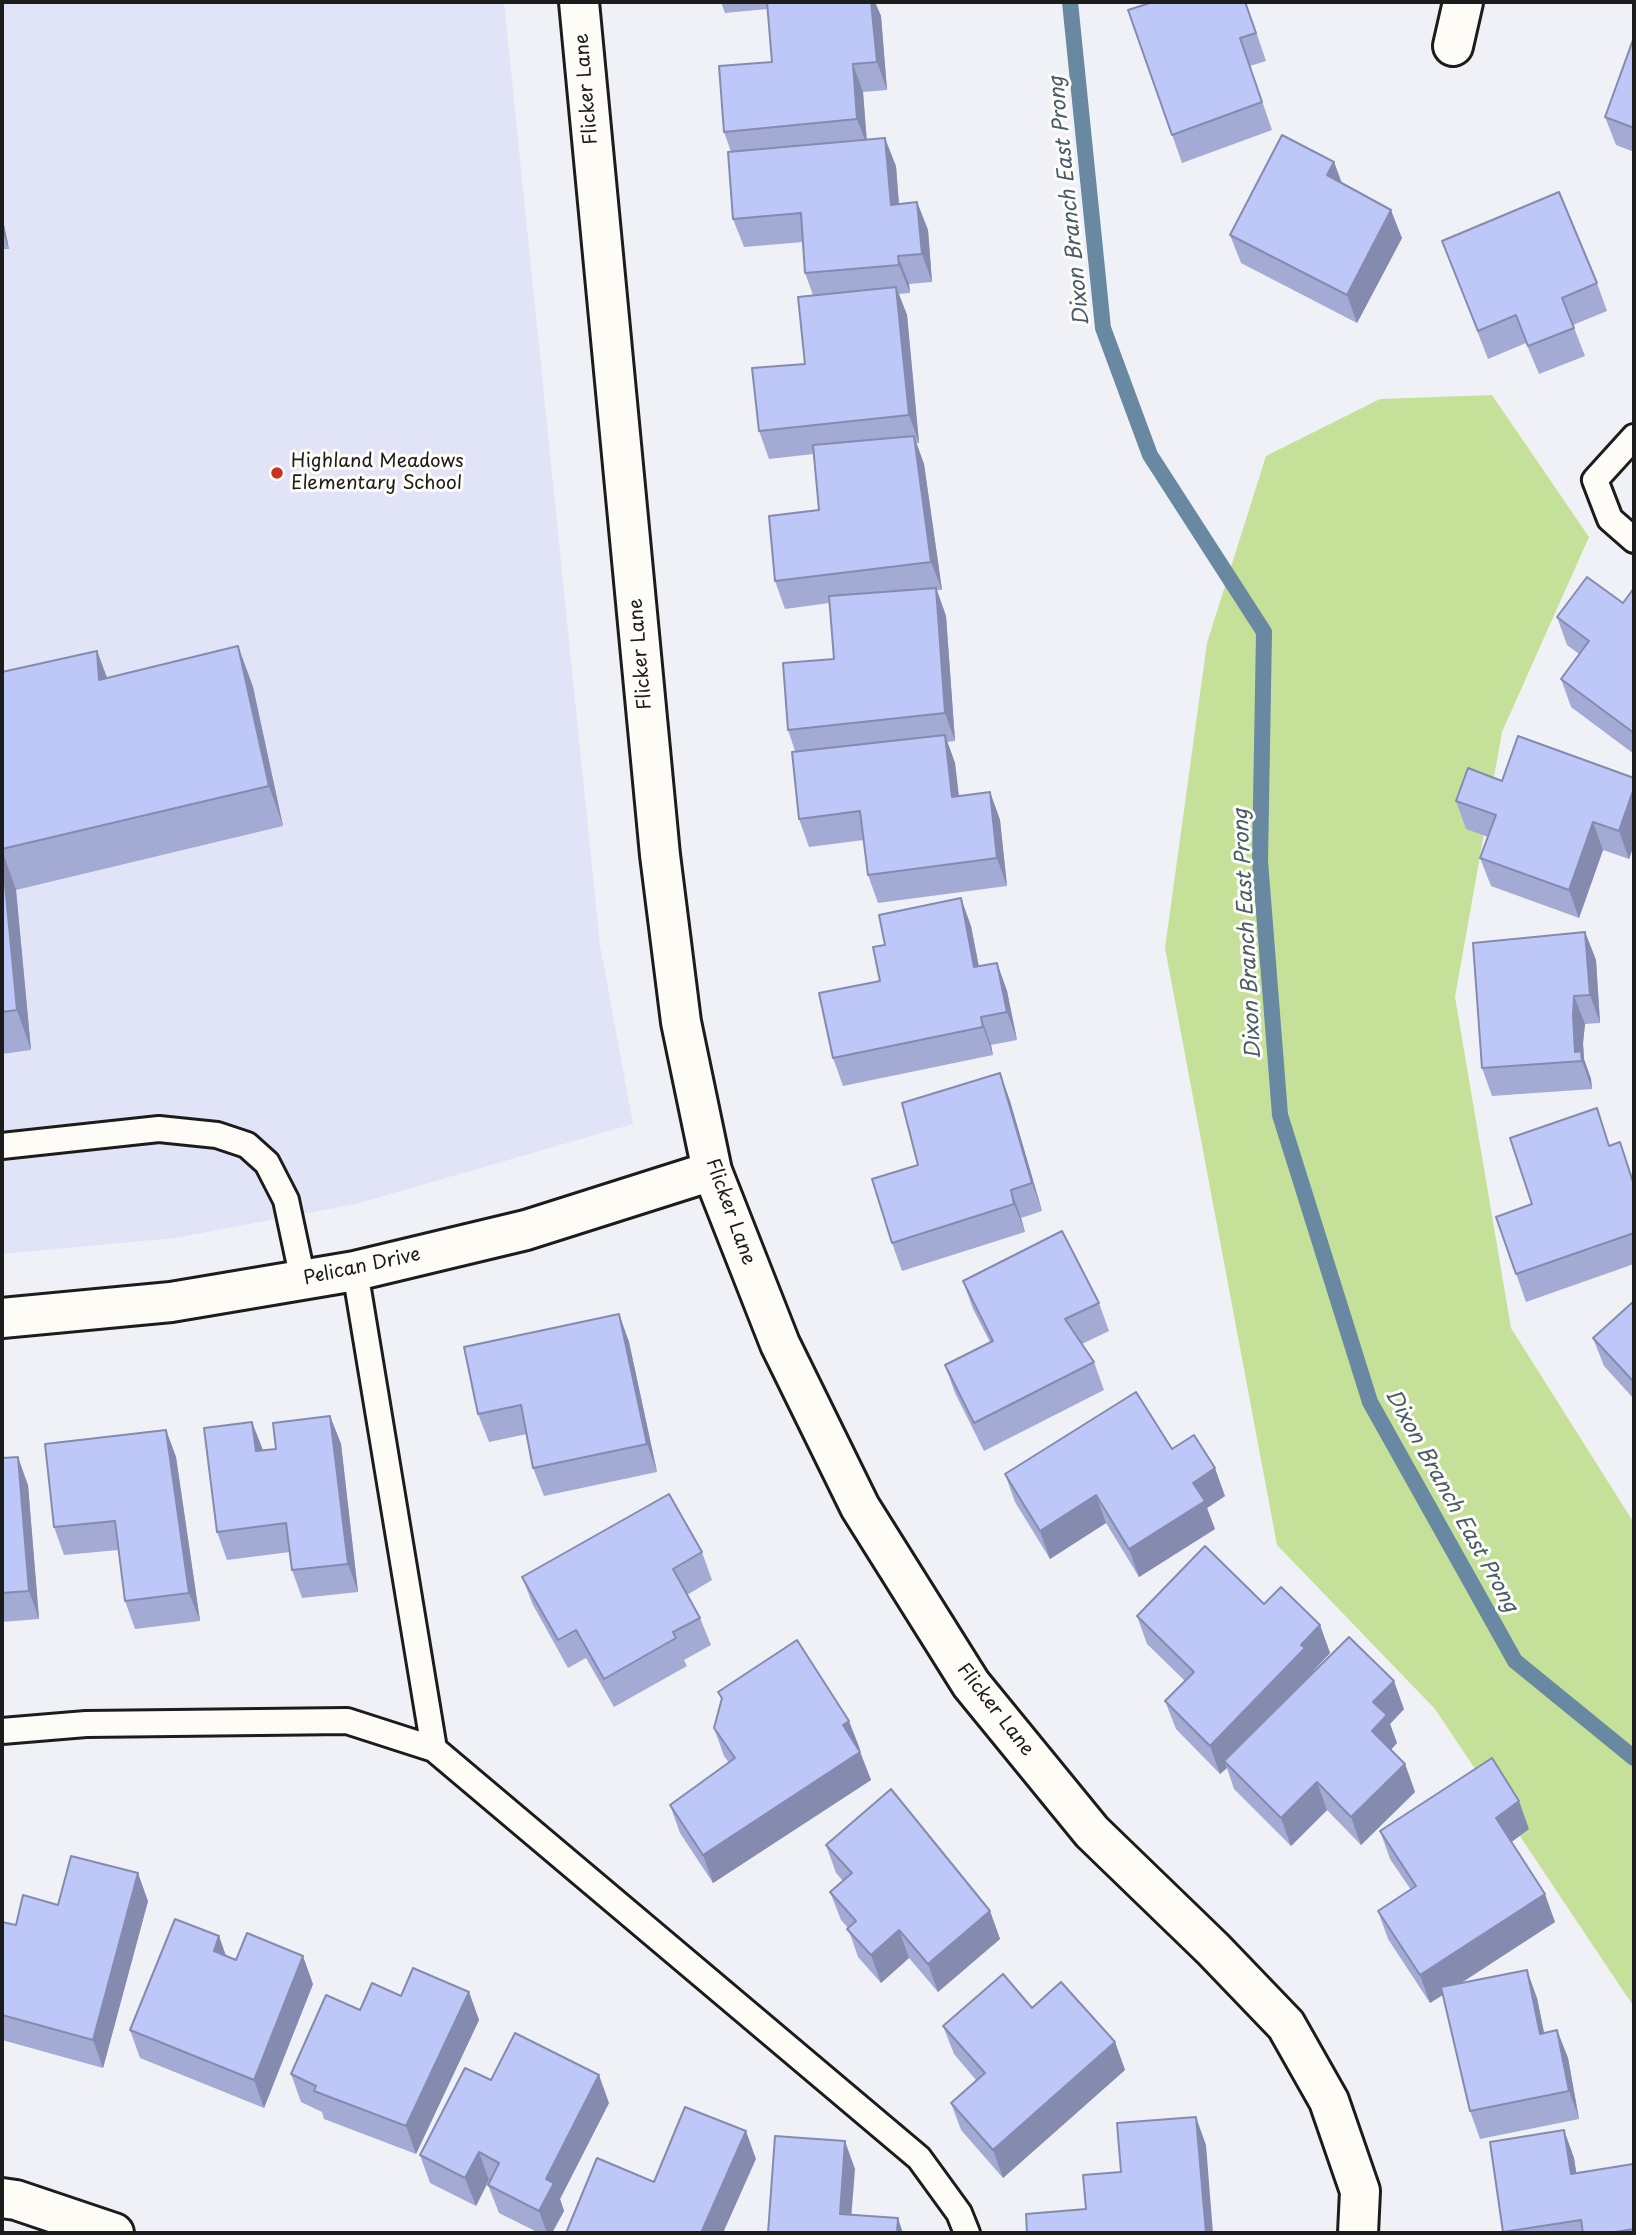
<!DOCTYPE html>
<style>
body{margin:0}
#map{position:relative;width:1636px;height:2235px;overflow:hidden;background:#f0f1f7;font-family:"Playpen Sans",sans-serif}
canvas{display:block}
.frame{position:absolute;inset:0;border:4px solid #1c1c1c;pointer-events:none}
</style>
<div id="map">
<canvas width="1636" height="2235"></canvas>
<div class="frame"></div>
</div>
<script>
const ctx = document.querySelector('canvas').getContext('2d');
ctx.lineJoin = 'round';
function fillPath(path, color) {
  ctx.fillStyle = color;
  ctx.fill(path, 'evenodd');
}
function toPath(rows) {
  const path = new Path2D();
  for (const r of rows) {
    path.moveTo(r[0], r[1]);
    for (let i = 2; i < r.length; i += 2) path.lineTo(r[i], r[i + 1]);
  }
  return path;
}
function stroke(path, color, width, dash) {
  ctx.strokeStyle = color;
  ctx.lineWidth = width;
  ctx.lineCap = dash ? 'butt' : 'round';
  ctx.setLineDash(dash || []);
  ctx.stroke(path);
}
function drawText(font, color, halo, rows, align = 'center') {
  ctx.font = font + ' "Playpen Sans",sans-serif';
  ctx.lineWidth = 6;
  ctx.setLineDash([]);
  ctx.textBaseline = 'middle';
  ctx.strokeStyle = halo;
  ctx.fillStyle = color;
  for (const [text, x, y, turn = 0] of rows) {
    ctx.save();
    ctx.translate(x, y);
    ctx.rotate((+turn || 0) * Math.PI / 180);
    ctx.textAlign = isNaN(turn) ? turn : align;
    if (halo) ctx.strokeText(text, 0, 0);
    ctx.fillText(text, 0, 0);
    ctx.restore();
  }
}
const built = toPath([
 [2,2,504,2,600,945,633,1124,356,1204,175,1238,2,1254]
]);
const green = toPath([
 [1492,395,1589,537,1502,732,1455,997,1511,1328,1634,1523,1634,2007,1435,1709,1277,1545,1165,948,1207,643,1266,456,1380,399]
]);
const stream = toPath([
 [1070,2,1103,328,1150,455,1264,632,1260,861,1280,1115,1370,1402,1515,1661,1634,1758]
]);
const lane = toPath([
 [1634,437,1595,480,1610,519,1634,540],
 [2,1146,159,1129,217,1135,247,1145,267,1163,286,1200,303,1280],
 [355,1271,434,1749,919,2158,959,2213,967,2233],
 [2,1731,86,1724,347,1721,434,1749]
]);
const street = toPath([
 [579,2,660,855,681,1022,712,1171,780,1344,860,1507,971,1684,1092,1832,1213,1949,1286,2025,1329,2101,1360,2191,1358,2233],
 [1453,46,1463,2],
 [2,1318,171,1302,355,1271,526,1230,712,1171]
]);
const secondary = toPath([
 [2,2198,16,2200,114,2233]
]);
const wall = toPath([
 [721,2,875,2,881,16,887,90,863,92,867,140,896,166,899,204,917,202,928,230,932,282,909,284,910,293,899,294,907,315,919,443,916,443,924,464,942,590,937,590,946,616,955,741,947,742,955,763,959,796,990,792,1000,820,1007,886,878,903,868,875,864,840,809,847,799,819,795,751,788,730,834,659,829,603,785,609,775,581,819,510,813,454,769,459,759,431,805,364,813,295,805,273,803,242,744,247,733,219,731,152,724,132,772,62,768,9,725,13],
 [1246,2,1266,61,1250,66,1272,130,1182,163,1128,10],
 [1634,37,1634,152,1616,145,1605,117],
 [1334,162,1342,183,1402,238,1357,323,1241,263,1230,235],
 [2,215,9,249,2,249],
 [1442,241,1597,283,1607,311,1573,325,1585,356,1539,374,1526,343,1488,359],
 [1634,588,1634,754,1571,707,1561,679,1579,654,1567,645,1557,617,1623,603],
 [238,646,253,687,283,826,16,890,31,1050,2,1054,2,672,97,651,107,678],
 [1634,778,1634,845,1629,859,1603,850,1579,918,1491,886,1480,858,1488,837,1466,829,1456,801,1502,781],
 [971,926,979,966,997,963,1007,991,1017,1040,991,1045,993,1055,843,1086,833,1058,880,981],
 [1585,932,1596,960,1600,1023,1585,1024,1583,1043,1584,1059,1591,1079,1592,1089,1492,1096,1482,1068],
 [1000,1073,1010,1101,1042,1211,1021,1218,1025,1232,902,1271,892,1243,918,1165],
 [1620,1142,1634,1183,1634,1264,1526,1302,1496,1217,1532,1204,1610,1146],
 [963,1281,1099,1303,1109,1331,1082,1344,1094,1362,1104,1390,984,1451,955,1393,945,1365,990,1342,973,1309],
 [1634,1301,1634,1399,1604,1366,1593,1338],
 [619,1314,629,1342,657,1472,544,1496,533,1468,527,1434,489,1442,478,1414],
 [330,1416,341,1444,358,1592,302,1598,292,1570,290,1552,227,1560,217,1532,263,1450,276,1449],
 [166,1430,176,1457,200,1621,135,1629,125,1601,118,1550,64,1555,54,1527],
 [1172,1449,1225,1496,1207,1508,1215,1529,1139,1577,1106,1523,1050,1559,1015,1502,1005,1474],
 [2,1458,28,1485,39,1619,2,1622],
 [702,1552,712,1580,687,1595,700,1618,711,1645,684,1660,687,1666,614,1707,586,1658,568,1668,533,1605,522,1577],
 [1264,1604,1320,1625,1330,1653,1313,1671,1314,1672,1404,1709,1390,1724,1397,1743,1391,1750,1405,1764,1415,1792,1361,1845,1327,1810,1291,1846,1234,1789,1227,1768,1220,1774,1176,1729,1165,1701,1185,1681,1147,1644,1137,1616],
 [718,1692,860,1749,859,1749,871,1780,713,1883,680,1833,670,1805,729,1763,724,1756,714,1728,722,1700],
 [1529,1829,1511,1842,1555,1922,1461,1983,1537,1998,1544,2033,1557,2030,1568,2058,1579,2119,1480,2139,1470,2111,1443,1995,1430,2003,1388,1939,1378,1911,1411,1890,1390,1859,1380,1831],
 [826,1845,990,1911,1000,1939,938,1992,909,1958,881,1983,858,1957,848,1928,841,1920,830,1892,843,1881,836,1873],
 [148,1901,103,2068,2,2040,2,1922,16,1925,58,1905],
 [226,1956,313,1984,264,2108,140,2058,130,2030],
 [469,1992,479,2020,416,2154,324,2119,322,2112,301,2102,291,2074,360,2010,401,1996],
 [1032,2008,1115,2042,1125,2070,1003,2178,961,2130,951,2103,976,2080,954,2054,943,2026],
 [491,2080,609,2103,560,2199,564,2211,552,2233,539,2233,499,2213,488,2185,490,2181,489,2180,476,2206,430,2183,420,2155],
 [1564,2130,1574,2158,1576,2173,1633,2164,1634,2167,1634,2233,1503,2233,1490,2142]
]);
const shadedWall = toPath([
 [871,2,875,2,881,16,887,90,877,62],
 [853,64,863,92,867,146,857,119],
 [885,138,896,166,901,233,891,205],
 [1334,162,1344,190,1327,175],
 [917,202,928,230,932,282,922,254],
 [1391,210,1402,238,1357,323,1347,295],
 [2,215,9,249,2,229],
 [898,256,909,284,910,293,899,265],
 [896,287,907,315,919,443,909,415],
 [914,436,924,464,942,590,931,562],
 [936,588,946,616,955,741,945,713],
 [238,646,253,687,283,826,269,786],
 [97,651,112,691,99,680],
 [945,735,955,763,962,825,952,797],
 [1634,788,1634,845,1629,859,1619,831],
 [990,792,1000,820,1007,886,997,858],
 [1593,822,1603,850,1579,918,1569,890],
 [2,850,16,890,31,1050,17,1010],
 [961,898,971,926,984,995,974,967],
 [1585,932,1596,960,1600,1023,1590,995],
 [997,963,1007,991,1017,1040,1007,1012],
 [1574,996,1585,1024,1583,1043,1584,1059,1591,1079,1592,1089,1582,1061,1575,1052,1573,1015],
 [981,1017,991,1045,993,1055,983,1027],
 [1000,1073,1010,1101,1042,1211,1032,1183],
 [1011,1190,1021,1218,1025,1232,1014,1204],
 [619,1314,629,1342,657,1472,647,1444],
 [330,1416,341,1444,358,1592,348,1564],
 [252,1422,263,1450,256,1451],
 [166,1430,176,1457,200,1621,189,1593],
 [18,1457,28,1485,39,1619,29,1591],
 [1215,1468,1225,1496,1207,1508,1215,1529,1139,1577,1129,1549,1193,1483],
 [1096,1495,1106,1523,1050,1559,1040,1531],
 [1320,1625,1330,1653,1313,1671,1315,1676,1224,1761,1227,1768,1220,1774,1210,1746],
 [1394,1681,1404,1709,1390,1724,1397,1743,1382,1759,1372,1731,1373,1702],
 [849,1721,860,1749,853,1753,843,1725],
 [860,1752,871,1780,713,1883,703,1855],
 [1405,1764,1415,1792,1361,1845,1351,1817],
 [1317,1782,1327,1810,1291,1846,1281,1818],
 [1519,1801,1529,1829,1506,1846,1496,1818],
 [138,1873,148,1901,103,2068,93,2040],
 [1545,1894,1555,1922,1430,2003,1420,1975],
 [990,1911,1000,1939,938,1992,928,1964],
 [899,1930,909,1958,881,1983,871,1955],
 [219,1936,229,1964,214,1951],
 [303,1956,313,1984,264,2108,254,2080],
 [1527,1970,1537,1998,1550,2062,1540,2034],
 [469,1992,479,2020,416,2154,406,2126],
 [1557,2030,1568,2058,1579,2119,1569,2091],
 [1115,2042,1125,2070,1003,2178,993,2150],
 [599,2075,609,2103,560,2199,564,2211,552,2233,547,2233,539,2211,546,2179],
 [1196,2117,1206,2145,1213,2233,1206,2233],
 [1564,2130,1574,2158,1581,2202,1571,2174],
 [746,2131,756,2159,723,2233,701,2233],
 [845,2141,855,2169,850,2233,840,2214],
 [479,2152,489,2180,476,2206,465,2178],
 [898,2218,903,2233,897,2233]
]);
const building = toPath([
 [767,2,871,2,877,62,853,64,857,119,724,132,719,66,772,62,767,2],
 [1153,2,1245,2,1256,33,1240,38,1262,102,1172,135,1128,10,1153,2],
 [1634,37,1634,128,1605,117,1634,37],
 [1282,135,1334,162,1327,175,1391,210,1347,295,1230,235,1282,135],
 [885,138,891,205,917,202,922,254,898,256,899,265,805,273,801,213,733,219,728,152,885,138],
 [1559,192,1597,283,1562,298,1574,328,1528,346,1516,315,1478,331,1442,241,1559,192],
 [896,287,909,415,759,431,752,368,805,364,798,297,896,287],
 [914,436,931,562,775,581,769,516,819,510,813,445,914,436],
 [1587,577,1623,603,1634,588,1634,733,1561,679,1589,641,1557,617,1587,577],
 [936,588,945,713,788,730,783,663,834,659,829,596,936,588],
 [238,646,269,786,2,849,2,672,97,651,99,680,238,646],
 [945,735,952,797,990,792,997,858,868,875,860,811,799,819,792,752,945,735],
 [1518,736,1634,778,1634,788,1619,831,1593,822,1569,890,1480,858,1496,815,1456,801,1468,768,1502,781,1518,736],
 [2,853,17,1010,2,1012,2,853],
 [961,898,974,967,997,963,1007,1012,981,1017,983,1027,833,1058,819,993,880,981,873,947,885,945,879,915,961,898],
 [1585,932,1590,995,1574,996,1573,1015,1575,1052,1581,1051,1582,1061,1482,1068,1473,943,1585,932],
 [1000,1073,1032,1183,1011,1190,1014,1204,892,1243,872,1179,918,1165,902,1103,1000,1073],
 [1597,1108,1609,1146,1620,1142,1634,1185,1634,1233,1516,1274,1496,1217,1532,1204,1510,1138,1597,1108],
 [1062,1231,1099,1303,1065,1319,1094,1362,974,1423,945,1365,993,1341,963,1281,1062,1231],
 [1634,1301,1634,1382,1593,1338,1634,1301],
 [619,1314,647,1444,533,1468,521,1405,478,1414,464,1347,619,1314],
 [1136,1392,1172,1449,1194,1435,1215,1468,1193,1483,1205,1501,1129,1549,1096,1495,1040,1531,1005,1474,1136,1392],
 [330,1416,348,1564,292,1570,286,1523,217,1532,204,1428,252,1422,256,1451,276,1449,273,1423,330,1416],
 [166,1430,189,1593,125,1601,115,1521,54,1527,45,1444,166,1430],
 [18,1457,29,1591,2,1593,2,1458,18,1457],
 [669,1494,702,1552,673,1569,700,1618,673,1632,676,1638,604,1679,576,1630,558,1640,522,1577,669,1494],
 [1205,1546,1264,1604,1281,1587,1320,1625,1301,1645,1305,1648,1210,1746,1165,1701,1194,1672,1137,1616,1205,1546],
 [1349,1637,1394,1681,1373,1702,1387,1715,1372,1731,1405,1764,1351,1817,1317,1782,1281,1818,1224,1761,1349,1637],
 [797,1640,849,1721,843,1725,860,1752,703,1855,670,1805,735,1758,714,1728,722,1698,718,1692,797,1640],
 [1492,1758,1519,1801,1496,1818,1545,1894,1420,1975,1378,1911,1416,1886,1380,1831,1492,1758],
 [891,1789,990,1911,928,1964,899,1930,871,1955,847,1929,856,1921,830,1892,852,1873,826,1845,891,1789],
 [71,1856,138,1873,93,2040,2,2015,2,1922,16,1925,23,1895,58,1905,71,1856],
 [175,1919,219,1936,214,1951,236,1960,247,1933,303,1956,254,2080,130,2030,175,1919],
 [413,1968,469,1992,406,2126,314,2091,316,2086,291,2074,326,1995,360,2010,372,1983,401,1996,413,1968],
 [1527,1970,1540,2034,1557,2030,1569,2091,1470,2111,1441,1987,1527,1970],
 [1003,1974,1032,2008,1061,1982,1115,2042,993,2150,951,2103,985,2073,943,2026,1003,1974],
 [515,2033,599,2075,546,2179,554,2183,539,2211,488,2185,499,2163,479,2152,465,2178,420,2155,465,2068,491,2080,515,2033],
 [685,2107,746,2131,701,2233,566,2233,597,2158,654,2182,685,2107],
 [1196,2117,1206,2233,1027,2233,1026,2214,1086,2209,1083,2175,1121,2172,1117,2123,1196,2117],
 [1564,2130,1571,2174,1633,2164,1634,2172,1634,2229,1609,2233,1583,2233,1581,2220,1503,2232,1490,2142,1564,2130],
 [775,2136,845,2141,840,2214,898,2218,897,2233,768,2233,775,2136]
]);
const markers = [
 [277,473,7,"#c8321e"]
];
const streetNames = [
 ["Flicker Lane",587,89,-95],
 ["Flicker Lane",641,654,-95],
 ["Flicker Lane",730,1212,70],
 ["Pelican Drive",362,1267,-12],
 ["Flicker Lane",995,1710,52]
];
const poiNames = [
 ["Highland Meadows",291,462],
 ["Elementary School",291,484]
];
const waterNames = [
 ["Dixon Branch East Prong",1070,201,-96],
 ["Dixon Branch East Prong",1248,934,-93],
 ["Dixon Branch East Prong",1451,1501,61]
];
fillPath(built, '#e1e4f7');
fillPath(green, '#c5e199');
stroke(stream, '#6889a1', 16);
stroke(lane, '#1c1c1c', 30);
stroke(street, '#1c1c1c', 44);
stroke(secondary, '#1c1c1c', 44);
stroke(lane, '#fdfcf7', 24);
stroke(street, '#fdfcf7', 38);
stroke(secondary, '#fdfcf7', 38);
fillPath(wall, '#a3abd5');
fillPath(shadedWall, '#848bae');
fillPath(building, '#bdc7f8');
stroke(building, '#848bae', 2);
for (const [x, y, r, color] of markers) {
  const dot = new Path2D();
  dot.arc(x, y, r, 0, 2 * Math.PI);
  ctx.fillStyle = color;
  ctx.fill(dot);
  stroke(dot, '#fdfcf7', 2.5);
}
drawText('19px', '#1c1c1c', '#fdfcf7', streetNames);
drawText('19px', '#1c1c1c', '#fdfcf7', poiNames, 'left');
drawText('italic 21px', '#485b69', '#fdfcf7', waterNames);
</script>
